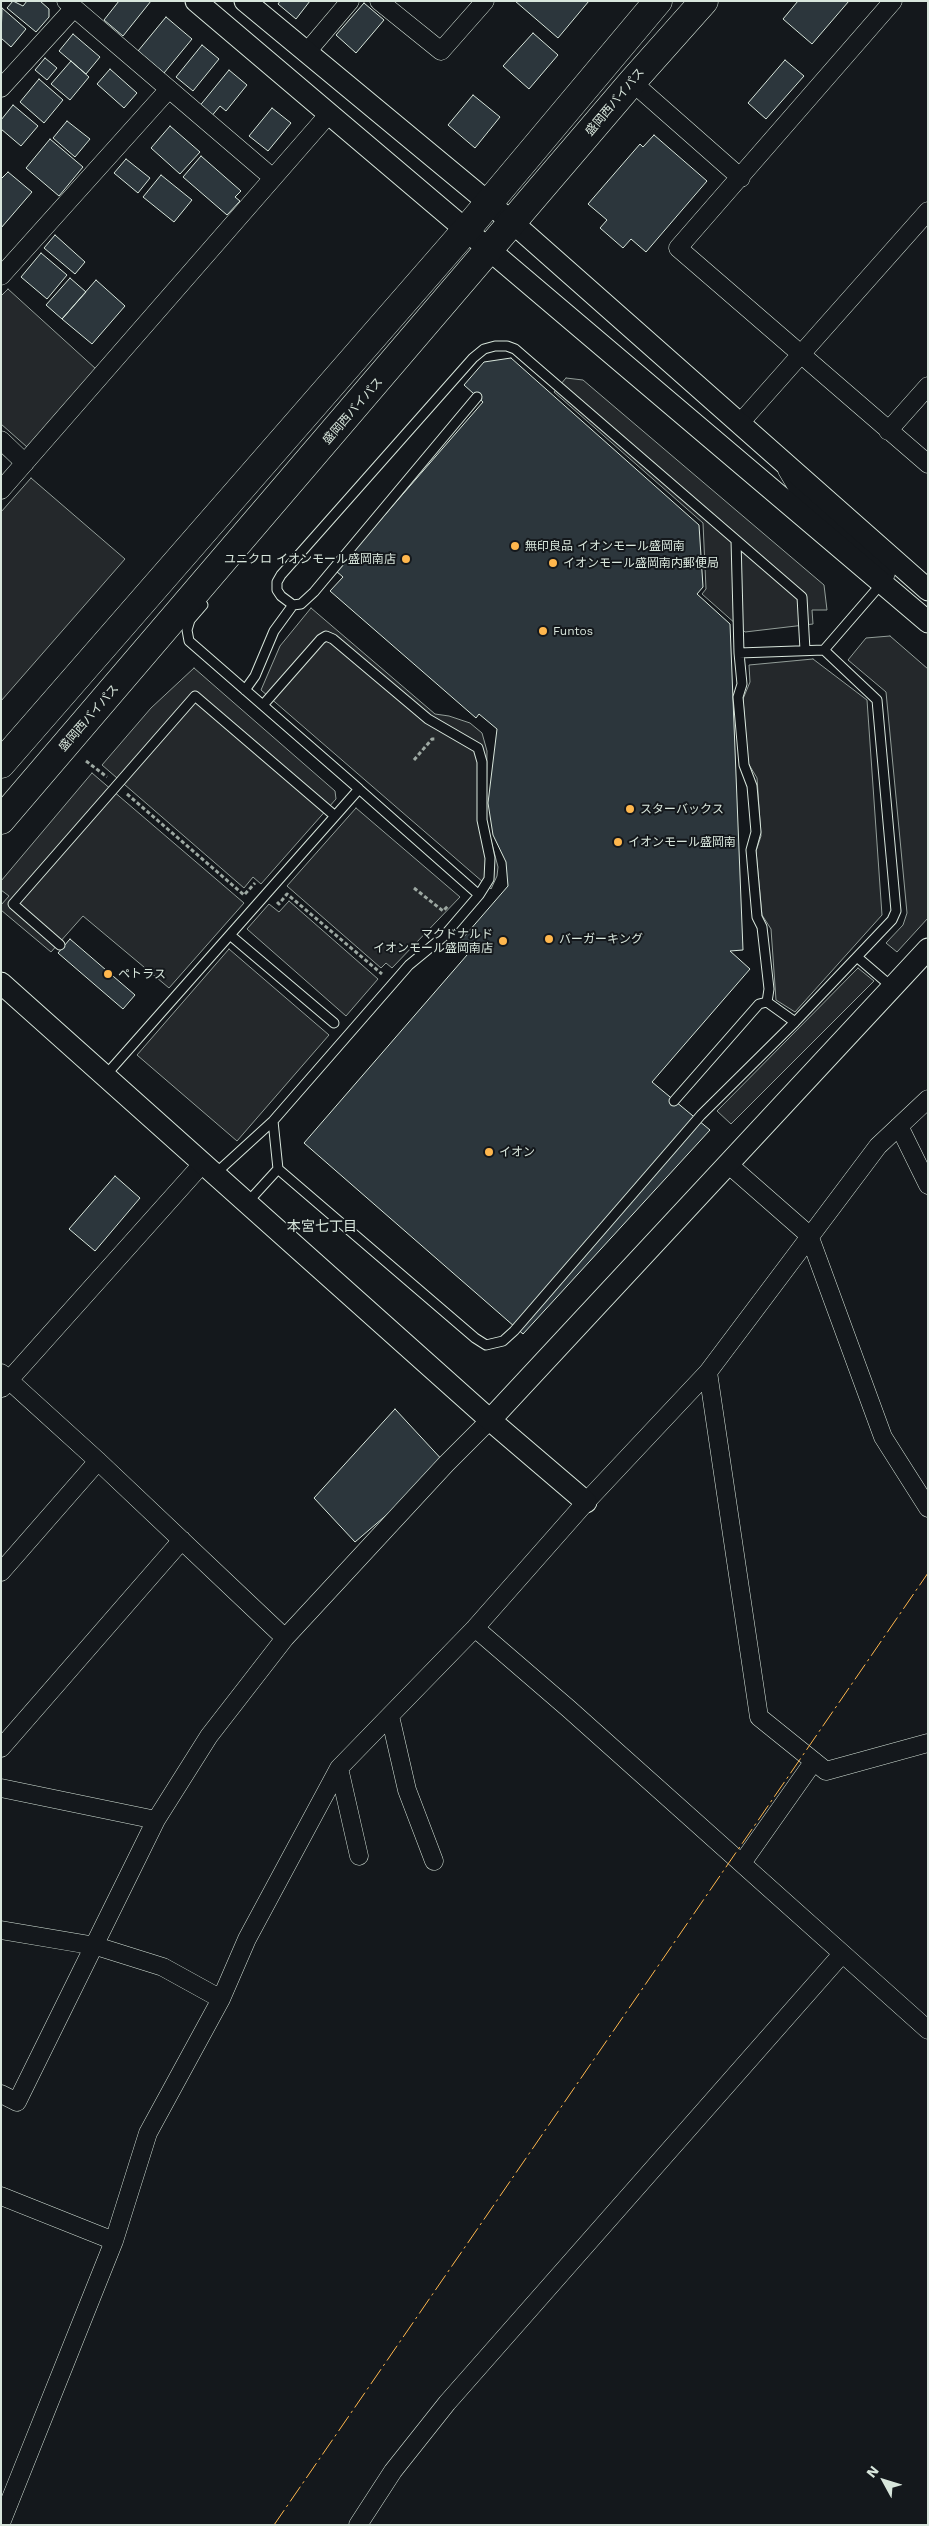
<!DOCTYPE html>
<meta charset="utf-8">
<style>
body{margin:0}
#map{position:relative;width:929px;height:2526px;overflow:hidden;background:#14181c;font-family:"Work Sans",sans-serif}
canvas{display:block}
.frame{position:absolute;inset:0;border:2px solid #d8e6dc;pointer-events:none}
.north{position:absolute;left:859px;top:2456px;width:50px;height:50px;-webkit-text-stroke:4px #14181c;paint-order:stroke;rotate:309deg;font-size:14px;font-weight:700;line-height:20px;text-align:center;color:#d8e6dc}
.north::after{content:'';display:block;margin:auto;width:18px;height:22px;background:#d8e6dc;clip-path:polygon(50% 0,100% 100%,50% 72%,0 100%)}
</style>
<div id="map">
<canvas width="929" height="2526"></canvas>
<div class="frame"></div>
<div class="north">N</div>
</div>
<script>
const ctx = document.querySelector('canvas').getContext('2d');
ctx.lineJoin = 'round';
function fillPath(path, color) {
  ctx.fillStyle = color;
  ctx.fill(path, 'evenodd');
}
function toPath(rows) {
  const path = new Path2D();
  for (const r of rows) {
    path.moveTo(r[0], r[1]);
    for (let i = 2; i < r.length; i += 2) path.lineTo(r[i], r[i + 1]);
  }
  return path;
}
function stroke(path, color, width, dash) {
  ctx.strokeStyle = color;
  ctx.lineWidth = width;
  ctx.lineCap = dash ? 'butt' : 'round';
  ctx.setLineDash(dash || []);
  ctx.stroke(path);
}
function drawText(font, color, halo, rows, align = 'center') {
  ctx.font = font + ' "Work Sans","Noto Sans JP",sans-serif';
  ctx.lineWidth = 4;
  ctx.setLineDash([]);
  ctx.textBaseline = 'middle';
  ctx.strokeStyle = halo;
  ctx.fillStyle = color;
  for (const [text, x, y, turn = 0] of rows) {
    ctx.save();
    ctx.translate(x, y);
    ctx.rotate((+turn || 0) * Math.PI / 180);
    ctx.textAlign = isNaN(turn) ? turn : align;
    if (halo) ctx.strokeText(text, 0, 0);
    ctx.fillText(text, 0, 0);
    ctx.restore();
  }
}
const parking = toPath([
 [8,289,96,369,27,447,1,424,1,296,8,289],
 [566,378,583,380,824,585,827,610,812,610,813,624,745,632,702,594,706,589,703,523,554,392,566,378],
 [31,478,125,559,1,701,1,512,31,478],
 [311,608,435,714,449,716,470,723,482,733,487,751,486,821,498,867,497,876,491,889,261,690,280,646,311,608],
 [890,636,928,669,928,918,897,952,886,943,903,925,907,913,886,692,848,660,866,638,890,636],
 [813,659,867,700,882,915,795,1012,776,1000,771,929,762,915,756,851,761,836,757,778,748,763,743,699,750,682,749,665,813,659],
 [194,668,335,791,336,799,261,884,253,877,244,888,102,765,151,708,194,668],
 [92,773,244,903,169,988,83,916,51,952,1,910,1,905,9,896,1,890,1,881,92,773],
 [356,808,460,897,392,968,386,963,381,968,287,886,356,808],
 [289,901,378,979,346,1016,247,929,269,904,279,912,289,901],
 [229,949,329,1035,237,1141,137,1055,229,949],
 [858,968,874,981,731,1124,717,1111,858,968]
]);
const building = toPath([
 [13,1,23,6,27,1,40,1,49,9,49,17,36,32,7,8,13,1],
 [119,1,151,1,123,36,104,20,119,1],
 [280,1,310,1,296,19,278,4,280,1],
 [515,1,589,1,558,38,515,1],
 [798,1,849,1,812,44,783,19,798,1],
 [364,3,384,20,356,53,336,35,364,3],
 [2,8,26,29,11,47,1,38,2,8],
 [166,17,192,39,164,73,138,51,166,17],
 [533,33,558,55,529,89,503,66,533,33],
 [73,34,100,57,86,74,59,51,73,34],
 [202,45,219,59,193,91,176,77,202,45],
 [45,58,57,68,47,80,35,70,45,58],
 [785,60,804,76,766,119,748,103,785,60],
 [71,61,89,77,70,100,51,84,71,61],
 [110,69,137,93,124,108,97,84,110,69],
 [229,70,247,85,226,111,220,106,210,118,198,108,229,70],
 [39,79,63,100,44,123,20,102,39,79],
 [473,95,500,117,475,148,448,125,473,95],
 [13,105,38,126,21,146,1,129,1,120,13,105],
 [272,108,291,123,268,151,249,136,272,108],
 [67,121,90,139,75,157,53,138,67,121],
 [170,126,200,152,180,174,151,148,170,126],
 [654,135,707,181,646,252,631,239,623,248,600,228,607,220,588,204,640,144,643,147,654,135],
 [50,139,83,167,59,196,26,168,50,139],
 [201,156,241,191,235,197,240,201,227,215,183,177,201,156],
 [126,159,150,178,138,193,114,173,126,159],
 [8,172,32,192,1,228,1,179,8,172],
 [161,175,192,200,174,222,143,197,161,175],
 [55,235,85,262,75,274,44,248,55,235],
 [41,253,67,275,47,299,21,277,41,253],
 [70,278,86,292,62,319,46,305,70,278],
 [96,280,125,306,92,344,62,319,96,280],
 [511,358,699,525,703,587,697,594,730,624,743,950,730,951,750,969,652,1082,710,1130,523,1334,304,1143,467,955,456,946,508,886,506,862,493,835,488,803,497,729,479,714,476,718,330,591,343,577,336,571,483,402,464,385,484,362,511,358],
 [70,939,135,995,123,1009,58,953,70,939],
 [115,1176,140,1198,95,1251,69,1229,115,1176],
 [395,1409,446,1464,355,1542,314,1498,395,1409]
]);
const path = toPath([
 [414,760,432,739,436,739],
 [86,761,107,777],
 [127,794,244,895,255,883],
 [414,888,443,911,449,905],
 [277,902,279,904,287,894,382,974]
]);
const service = toPath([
 [477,397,314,592,301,604,293,605,281,596,277,590,277,582,281,575,473,358,484,349,495,346,507,346,515,349,736,540,739,653],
 [736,540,802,597,805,650],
 [824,650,882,583],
 [245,690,255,676,274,631,293,605],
 [263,705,321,639,326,636,333,639,428,719,478,748,482,762,482,820,490,858,489,879,479,895],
 [230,935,334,1023],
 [60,945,13,904,195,696,335,816],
 [857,957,892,987],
 [105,1076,359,789,189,641,187,630,190,620,203,605],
 [674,1101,759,1004,767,1002,795,1022],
 [278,1169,475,1338,486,1345,503,1341,514,1331,701,1115,795,1022,892,920,896,911,877,700,824,650,739,653,742,684,738,697,744,765,752,786,756,832,751,850,757,917,762,927,769,989,767,1002],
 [215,1174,273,1121,409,965,443,937,479,895,359,789],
 [247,1203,278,1169,273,1121]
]);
const minor = toPath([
 [66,1,273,178],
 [379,1,441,51,485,1],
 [893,1,678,248,928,464],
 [306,53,350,1],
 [632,82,741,178],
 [1,88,74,8],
 [1,276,169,89],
 [740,423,928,211],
 [888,431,928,386],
 [1,440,25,463],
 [787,470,807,504,880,565,886,573,882,583],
 [1,490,328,115],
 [899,1126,928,1185],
 [728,1164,809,1235,883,1437,928,1508],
 [708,1372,759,1717,826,1771,928,1743],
 [1,1373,98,1461,285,1638],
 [2,1388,203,1163],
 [1,1572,98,1461],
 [475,1628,569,1709,928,2030],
 [390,1716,407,1790,434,1861],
 [1,1748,182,1540],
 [339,1768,359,1856],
 [1,1788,156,1820],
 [742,1863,814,1761],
 [1,1930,96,1946,163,1967,221,1999],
 [1,2094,17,2102,156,1820,209,1736,285,1638,446,1464,490,1420],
 [1,2196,114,2241],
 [1,2523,114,2241,148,2133,221,1999,247,1939,339,1768,475,1628,586,1502,708,1372,878,1146,928,1099],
 [358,2525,393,2471,447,2403,842,1954]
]);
const tertiary = toPath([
 [196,1,928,622],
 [245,1,513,223,928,590],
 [1,983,490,1420,586,1502],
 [490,1420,928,949]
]);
const trunk = toPath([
 [1,764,466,230,658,1],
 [1,820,632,82,704,1]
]);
const power = toPath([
 [274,2525,928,1573]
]);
const markers = [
 [515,546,5,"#ffb74d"],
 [406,559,5,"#ffb74d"],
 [553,563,5,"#ffb74d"],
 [543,631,5,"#ffb74d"],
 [630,809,5,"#ffb74d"],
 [618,842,5,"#ffb74d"],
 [549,939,5,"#ffb74d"],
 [503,941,5,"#ffb74d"],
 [108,974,5,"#ffb74d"],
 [489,1152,5,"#ffb74d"]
];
const streetNames = [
 ["盛岡西バイパス",615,102,-50],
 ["盛岡西バイパス",353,411,-49],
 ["盛岡西バイパス",89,718,-49]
];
const poiNames = [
 ["無印良品 イオンモール盛岡南",525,546],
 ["ユニクロ イオンモール盛岡南店",396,559,"right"],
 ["イオンモール盛岡南内郵便局",563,563],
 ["Funtos",553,631],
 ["スターバックス",640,809],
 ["イオンモール盛岡南",628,842],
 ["マクドナルド",493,934,"right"],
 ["イオンモール盛岡南店",493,948,"right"],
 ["バーガーキング",559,939],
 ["ペトラス",118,974],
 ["イオン",499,1152]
];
const neighbourhoodNames = [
 ["本宮七丁目",322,1227]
];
fillPath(parking, '#24282b');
stroke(parking, '#939e99', 1);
fillPath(building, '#2c363c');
stroke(building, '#d8e6dc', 1);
stroke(service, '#d8e6dc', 11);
stroke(minor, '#d8e6dc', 19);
stroke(tertiary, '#d8e6dc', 23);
stroke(trunk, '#d8e6dc', 29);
stroke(path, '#9da8a2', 3, [4, 2.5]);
stroke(service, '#14181c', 9);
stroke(minor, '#14181c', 18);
stroke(tertiary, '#14181c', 21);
stroke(trunk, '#14181c', 28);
stroke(power, '#ffb74d', 1, [18, 4, 2.5, 4]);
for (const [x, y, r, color] of markers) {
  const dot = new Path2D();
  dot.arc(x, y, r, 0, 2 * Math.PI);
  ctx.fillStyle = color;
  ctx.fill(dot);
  stroke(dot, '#14181c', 2);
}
drawText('12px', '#d8e6dc', '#14181c', streetNames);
drawText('12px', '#d8e6dc', '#14181c', poiNames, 'left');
drawText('14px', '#d8e6dc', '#14181c', neighbourhoodNames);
</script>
